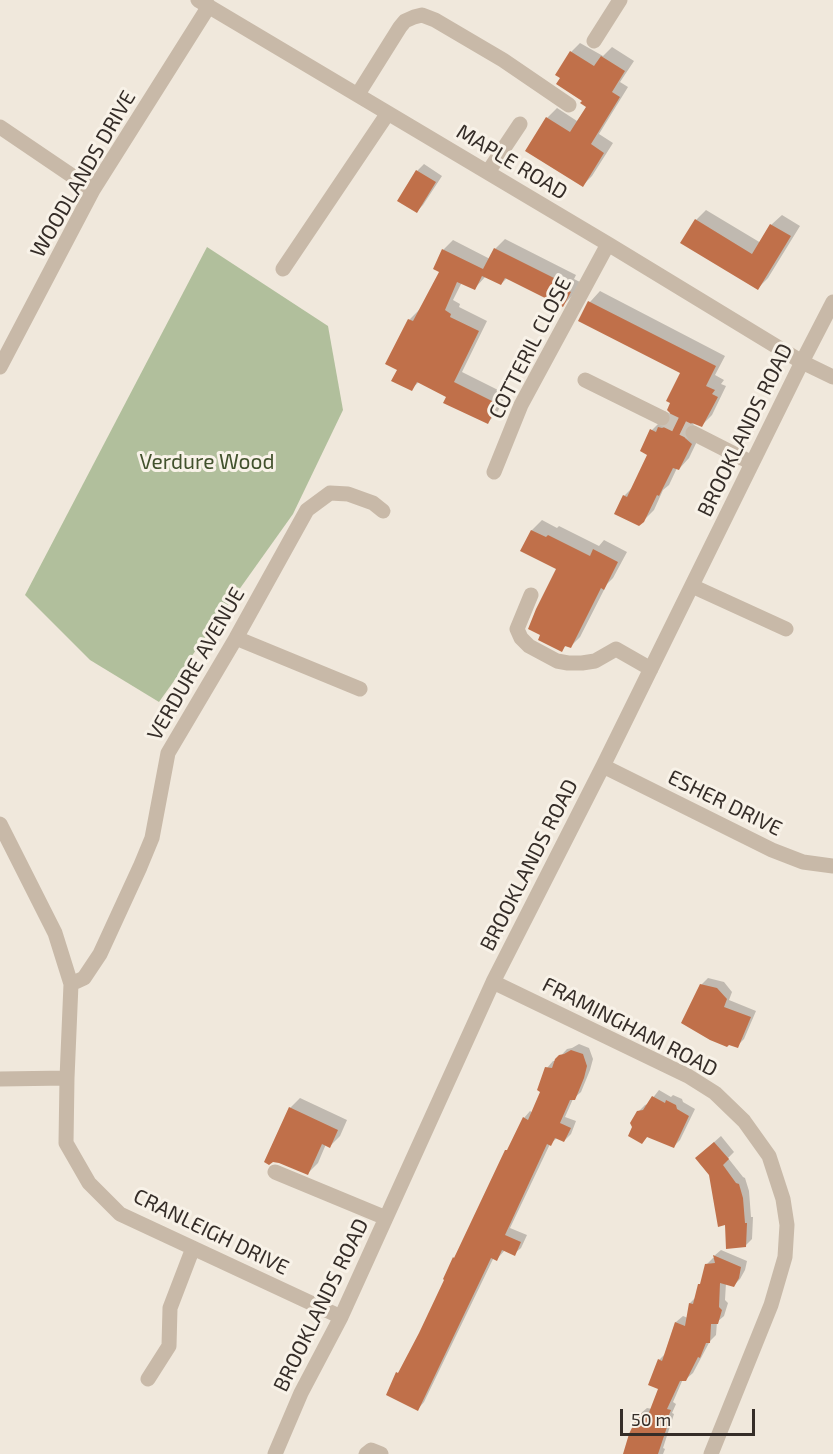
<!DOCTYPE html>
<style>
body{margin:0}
#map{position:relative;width:833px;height:1454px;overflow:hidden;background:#f0e8dc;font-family:"Exo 2",sans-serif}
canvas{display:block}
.scale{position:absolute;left:620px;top:1409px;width:135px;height:27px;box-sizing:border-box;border:3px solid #352d28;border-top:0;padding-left:8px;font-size:18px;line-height:21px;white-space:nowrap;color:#352d28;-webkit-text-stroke:4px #f8f2e8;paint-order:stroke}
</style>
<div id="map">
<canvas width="833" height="1454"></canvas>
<div class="scale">50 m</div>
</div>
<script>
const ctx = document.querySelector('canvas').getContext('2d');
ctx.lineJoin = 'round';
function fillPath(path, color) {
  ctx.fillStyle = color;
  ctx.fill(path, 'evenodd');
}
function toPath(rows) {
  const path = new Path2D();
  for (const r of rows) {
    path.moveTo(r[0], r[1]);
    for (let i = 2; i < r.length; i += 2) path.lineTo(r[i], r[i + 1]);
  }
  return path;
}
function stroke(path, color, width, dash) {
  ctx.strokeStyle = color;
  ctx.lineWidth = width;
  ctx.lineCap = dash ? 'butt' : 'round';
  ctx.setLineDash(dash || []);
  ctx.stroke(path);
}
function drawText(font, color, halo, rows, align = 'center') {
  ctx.font = font + ' "Exo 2",sans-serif';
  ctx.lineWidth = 6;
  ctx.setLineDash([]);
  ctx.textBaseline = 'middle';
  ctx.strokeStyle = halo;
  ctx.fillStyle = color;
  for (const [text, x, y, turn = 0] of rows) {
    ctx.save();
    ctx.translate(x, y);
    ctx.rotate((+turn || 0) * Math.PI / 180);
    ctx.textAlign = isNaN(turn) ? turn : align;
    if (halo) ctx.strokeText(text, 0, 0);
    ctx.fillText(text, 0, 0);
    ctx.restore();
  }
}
const green = toPath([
 [207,247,328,326,343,410,293,514,159,702,90,660,25,595]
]);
const shadow = toPath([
 [580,43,603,56,612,47,634,61,620,82,628,87,599,134,613,143,592,176,583,185,527,151,547,118,557,108,577,121,588,106,584,100,571,52],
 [424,164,442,176,423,205,417,211,417,171],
 [706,210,761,243,771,225,782,215,800,226,768,278,758,288,696,220],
 [505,239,576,275,574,279,580,282,572,296,563,305,507,278,501,284,486,276,475,288,462,282,453,300,460,304,459,307,487,321,462,372,506,394,497,413,488,422,448,396,419,382,411,389,399,369,409,320,419,310,420,311,441,271,443,250,453,240,490,259,495,249],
 [600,291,725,356,715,375,724,380,721,384,726,386,712,415,702,425,693,422,694,428,701,433,689,458,679,469,677,468,669,485,663,490,654,510,643,521,624,496,633,487,649,454,652,430,662,420,672,418,682,373,580,321,590,302],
 [542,520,557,528,559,526,599,546,604,540,627,552,613,578,607,584,580,637,570,647,567,645,561,650,558,569,522,550,532,530],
 [708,978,724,982,732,992,729,1000,756,1011,744,1039,737,1046,701,985],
 [579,1044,589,1048,593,1059,590,1070,581,1092,573,1099,565,1117,576,1121,571,1134,564,1141,557,1138,550,1144,510,1228,527,1235,521,1248,514,1254,505,1250,497,1259,494,1257,424,1402,418,1409,398,1373,403,1368,524,1118,530,1111,533,1113,542,1091,547,1068,553,1061,556,1061,567,1049,572,1048],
 [659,1090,671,1097,673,1095,682,1099,683,1102,695,1109,680,1140,674,1146,648,1136,642,1142,638,1112,645,1105,648,1104],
 [300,1098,347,1120,340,1136,330,1146,326,1144,318,1163,308,1173,290,1108],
 [721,1136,734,1152,728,1158,743,1177,745,1178,749,1191,751,1217,753,1217,752,1239,746,1245,726,1224,704,1151],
 [721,1250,747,1261,745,1270,740,1279,733,1286,726,1283,725,1300,728,1303,724,1316,717,1322,716,1335,710,1341,693,1373,686,1379,683,1379,673,1402,676,1404,672,1413,674,1414,663,1448,665,1449,663,1454,626,1454,640,1414,647,1408,652,1409,660,1388,659,1360,666,1353,676,1322,683,1316,688,1318,690,1303,696,1297,702,1282,706,1265,713,1258,715,1258,714,1256]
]);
const building = toPath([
 [570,51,594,66,601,56,625,71,612,92,620,97,591,144,604,153,583,187,525,151,546,117,570,132,586,107,580,103,582,101,556,84,560,78,555,75],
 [416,170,436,182,417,213,397,201],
 [695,219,752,254,770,224,791,236,758,290,680,243],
 [494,248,568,285,566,289,571,292,563,307,505,278,501,285,482,276,475,290,457,282,445,310,451,314,450,317,479,331,454,382,498,404,488,424,443,403,446,397,417,382,412,391,391,381,397,370,385,364,408,319,413,321,439,272,433,269,442,249,483,269],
 [588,301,716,366,706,386,715,390,712,394,718,397,702,427,692,423,685,428,683,433,685,438,692,444,679,470,673,468,659,496,657,495,644,522,639,526,614,514,623,495,627,497,647,455,640,451,650,429,656,432,658,427,662,428,667,426,671,422,670,413,667,410,670,403,666,401,680,373,578,321],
 [531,530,546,537,548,535,590,556,593,549,618,562,604,590,601,588,571,648,565,646,562,652,538,640,540,635,528,629,536,609,556,569,520,551],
 [700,984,717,988,727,999,724,1007,751,1017,738,1048,729,1045,727,1047,710,1040,681,1023],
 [571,1050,583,1054,587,1066,584,1078,575,1100,570,1100,560,1123,571,1128,564,1142,555,1138,551,1146,547,1144,505,1235,521,1242,515,1256,502,1250,497,1261,491,1258,418,1411,386,1395,396,1372,398,1373,419,1333,444,1280,443,1279,453,1257,454,1258,505,1150,507,1150,523,1117,528,1120,540,1092,537,1090,545,1067,552,1068,555,1059,559,1055,564,1054],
 [652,1096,665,1103,666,1100,676,1105,677,1109,689,1116,674,1148,647,1137,642,1144,628,1136,632,1127,630,1123,637,1111,643,1110],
 [289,1107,338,1130,330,1148,322,1144,308,1175,279,1163,273,1162,269,1165,264,1162],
 [714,1142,729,1159,723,1165,736,1183,739,1184,743,1198,745,1223,747,1223,746,1247,726,1249,725,1225,718,1227,709,1175,695,1158],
 [713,1255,741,1267,739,1278,734,1287,720,1283,719,1307,722,1310,718,1324,711,1324,710,1343,706,1343,700,1358,698,1357,686,1381,680,1381,667,1409,671,1410,667,1420,669,1421,658,1454,623,1454,629,1434,639,1413,648,1415,658,1389,648,1385,658,1359,662,1361,675,1322,685,1326,689,1303,693,1304,698,1284,700,1284,705,1264,715,1263]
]);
const minorTunnel = toPath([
 [662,418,693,433]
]);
const minor = toPath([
 [198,0,608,244,802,362,833,377],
 [594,41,620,0],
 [358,94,400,27,405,21,414,17,422,15,435,20,503,60,569,105],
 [0,127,93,190],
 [488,172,520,124],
 [283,269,388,113],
 [0,367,93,190,209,6],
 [585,380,662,418],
 [693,433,752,463],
 [494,472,521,405,608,244],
 [692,586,786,629],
 [531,595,517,629,521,638,529,646,557,661,568,663,582,663,595,661,616,649,651,669],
 [236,638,360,689],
 [603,766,772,850,803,862,833,866],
 [0,824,55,933,71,984,67,1078,66,1143,89,1183,120,1214,341,1317],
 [493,982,688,1076,715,1093,744,1121,769,1156,783,1199,787,1225,785,1257,771,1305,711,1454],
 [71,984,84,978,100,954,140,867,152,838,168,753,236,638,307,510,330,493,348,494,373,503,383,511],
 [0,1079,67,1078],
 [275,1172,386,1218],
 [148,1379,169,1346,170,1308,193,1248],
 [275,1454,301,1393,341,1317,493,982,603,766,802,362,833,302],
 [366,1454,371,1450,381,1454]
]);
const streetNames = [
 ["MAPLE ROAD",512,162,31],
 ["WOODLANDS DRIVE",83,174,-60],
 ["COTTERIL CLOSE",530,348,-63],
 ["BROOKLANDS ROAD",745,430,-64],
 ["VERDURE AVENUE",196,664,-60],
 ["ESHER DRIVE",725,803,26],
 ["BROOKLANDS ROAD",529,865,-63],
 ["FRAMINGHAM ROAD",630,1027,27],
 ["CRANLEIGH DRIVE",211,1232,26],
 ["BROOKLANDS ROAD",321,1305,-64]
];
const parkNames = [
 ["Verdure Wood",207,462]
];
fillPath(green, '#b1bf9c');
fillPath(shadow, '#0003');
fillPath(building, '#c0704a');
stroke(minorTunnel, '#cbc3b8', 15, [15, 8]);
stroke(minor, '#c8b9a8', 15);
drawText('21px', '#352d28', '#f8f2e8', streetNames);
drawText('21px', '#42522d', '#f8f2e8', parkNames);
</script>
